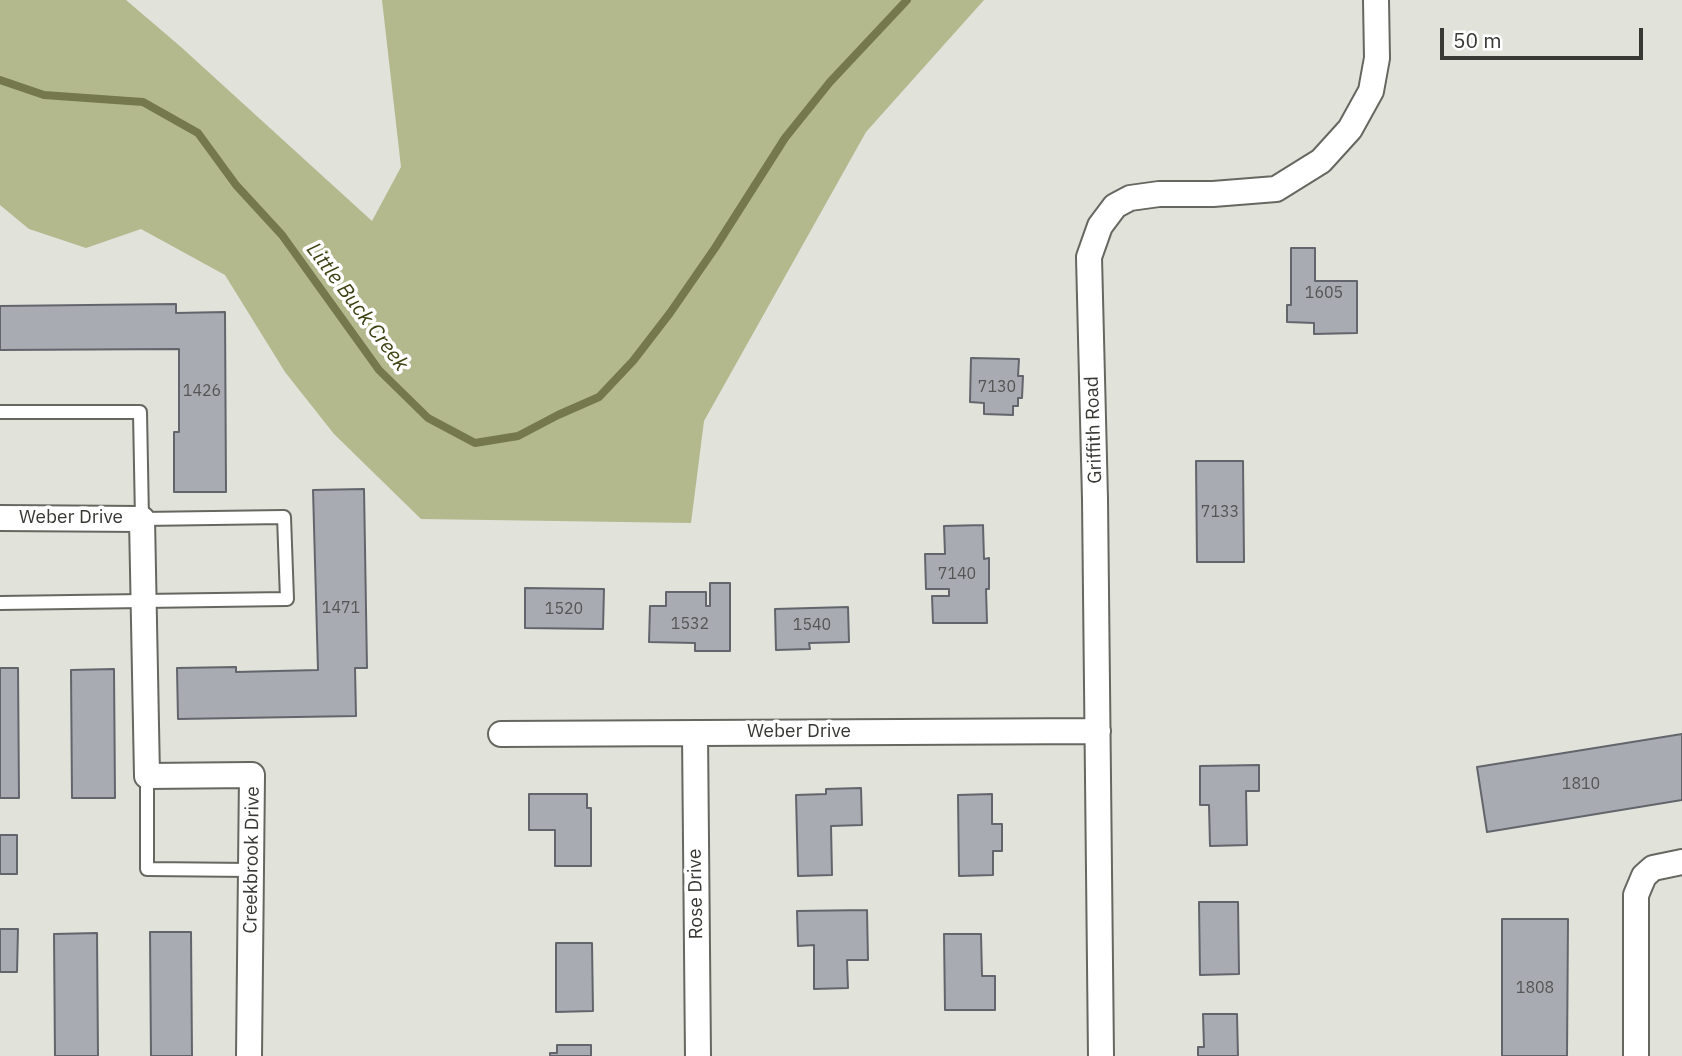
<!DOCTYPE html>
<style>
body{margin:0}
#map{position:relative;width:1682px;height:1056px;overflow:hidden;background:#e1e2da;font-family:"IBM Plex Sans",sans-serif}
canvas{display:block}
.scale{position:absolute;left:1440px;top:28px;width:203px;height:32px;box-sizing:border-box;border:4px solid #383835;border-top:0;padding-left:9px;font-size:21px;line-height:24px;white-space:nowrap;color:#383835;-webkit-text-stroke:5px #fff;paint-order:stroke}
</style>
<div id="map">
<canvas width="1682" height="1056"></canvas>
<div class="scale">50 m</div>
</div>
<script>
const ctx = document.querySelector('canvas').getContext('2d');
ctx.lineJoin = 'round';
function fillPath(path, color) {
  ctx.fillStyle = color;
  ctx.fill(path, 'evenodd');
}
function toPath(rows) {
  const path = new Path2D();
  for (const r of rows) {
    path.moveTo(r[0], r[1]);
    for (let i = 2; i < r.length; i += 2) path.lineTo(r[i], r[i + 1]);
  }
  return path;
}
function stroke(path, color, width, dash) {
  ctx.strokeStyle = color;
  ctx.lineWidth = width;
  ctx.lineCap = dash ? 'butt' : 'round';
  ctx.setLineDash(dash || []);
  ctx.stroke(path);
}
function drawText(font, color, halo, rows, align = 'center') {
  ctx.font = font + ' "IBM Plex Sans",sans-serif';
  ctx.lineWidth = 7;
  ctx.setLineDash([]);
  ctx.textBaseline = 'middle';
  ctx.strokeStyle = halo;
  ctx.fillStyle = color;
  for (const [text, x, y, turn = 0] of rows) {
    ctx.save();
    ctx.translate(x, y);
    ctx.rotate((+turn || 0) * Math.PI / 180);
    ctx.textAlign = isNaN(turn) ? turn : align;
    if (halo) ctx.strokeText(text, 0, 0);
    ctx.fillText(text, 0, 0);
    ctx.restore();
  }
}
const green = toPath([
 [0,0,126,0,181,47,372,221,401,167,382,0,984,0,866,132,704,421,691,523,421,519,334,434,285,372,225,275,141,229,86,248,29,229,0,205]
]);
const stream = toPath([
 [0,80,44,95,143,102,198,133,236,185,282,235,379,370,428,418,475,443,518,436,558,415,599,397,633,361,670,313,715,248,785,138,830,82,907,0]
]);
const building = toPath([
 [1291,248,1315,248,1315,281,1357,281,1357,333,1314,334,1314,323,1287,322,1287,305,1291,305,1291,248],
 [176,304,176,313,225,312,226,492,174,492,174,432,179,432,179,349,0,350,0,306,176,304],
 [971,358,1019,359,1018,376,1023,376,1022,398,1018,398,1018,406,1013,406,1013,415,984,414,984,403,970,402,971,358],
 [1196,461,1243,461,1244,562,1197,562,1196,461],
 [364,489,367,668,355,668,356,716,178,719,177,668,236,667,236,672,318,670,313,490,364,489],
 [983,525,984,559,989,558,989,589,986,589,987,623,933,623,932,596,949,596,949,589,926,589,925,554,945,554,944,526,983,525],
 [710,583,730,583,730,651,695,651,695,643,649,642,650,606,666,606,666,592,706,592,706,606,710,606,710,583],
 [525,588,604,589,603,629,525,628,525,588],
 [848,607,849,642,809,643,810,649,776,650,775,609,848,607],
 [0,668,18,668,19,798,0,798,0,668],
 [114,669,115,798,72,798,71,670,114,669],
 [1682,734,1682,800,1487,832,1477,767,1682,734],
 [1259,765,1259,791,1246,791,1247,845,1210,846,1209,805,1200,805,1200,766,1259,765],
 [861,788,862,825,831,826,832,875,798,876,796,795,826,794,826,789,861,788],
 [529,794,587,794,587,808,591,808,591,866,555,866,555,830,529,830,529,794],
 [992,794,992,824,1002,824,1002,851,993,851,993,875,959,876,958,795,992,794],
 [0,835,17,835,17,874,0,874,0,835],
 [1199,902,1238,902,1239,974,1200,975,1199,902],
 [867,910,868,960,847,960,848,988,814,989,814,945,798,946,797,911,867,910],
 [1502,919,1568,919,1567,1056,1502,1056,1502,919],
 [0,929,18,929,17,972,0,972,0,929],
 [150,932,191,932,192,1056,151,1056,150,932],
 [97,933,98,1056,55,1056,54,934,97,933],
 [944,934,981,934,982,976,995,976,995,1010,945,1010,944,934],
 [556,943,592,943,593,1011,556,1012,556,943],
 [1203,1014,1237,1014,1238,1056,1198,1056,1198,1047,1204,1047,1203,1014],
 [557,1045,591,1045,591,1056,550,1056,550,1053,557,1053,557,1045]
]);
const lane = toPath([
 [0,412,140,412,142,519,284,517,287,599,0,603],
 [147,776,147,869,251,870]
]);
const street = toPath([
 [0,518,142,519,147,776,252,775,249,1056],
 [695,733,698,1056],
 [501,734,1098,731],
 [1101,1056,1095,499,1089,257,1100,226,1115,206,1130,198,1159,194,1213,194,1276,189,1321,161,1350,129,1371,91,1377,58,1376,0],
 [1636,1056,1636,895,1644,876,1653,868,1682,862]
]);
const numberNames = [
 ["1605",1324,293],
 ["7130",997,387],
 ["1426",202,391],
 ["7133",1220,512],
 ["7140",957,574],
 ["1471",341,608],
 ["1520",564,609],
 ["1532",690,624],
 ["1540",812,625],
 ["1810",1581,784],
 ["1808",1535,988]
];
const streetNames = [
 ["Griffith Road",1094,430,-92],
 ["Weber Drive",71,518],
 ["Weber Drive",799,732],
 ["Creekbrook Drive",252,860,-89],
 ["Rose Drive",696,894,-91]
];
const waterNames = [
 ["Little Buck Creek",357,307,53]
];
fillPath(green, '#b3b98d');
stroke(stream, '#74784c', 8);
fillPath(building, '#a9abb2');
stroke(building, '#63656c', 2);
stroke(lane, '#666760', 16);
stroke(street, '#666760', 28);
stroke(lane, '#fff', 12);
stroke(street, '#fff', 24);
drawText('16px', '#545554', null, numberNames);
drawText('19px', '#383835', '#fff', streetNames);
drawText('italic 21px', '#3e4212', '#fff', waterNames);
</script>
